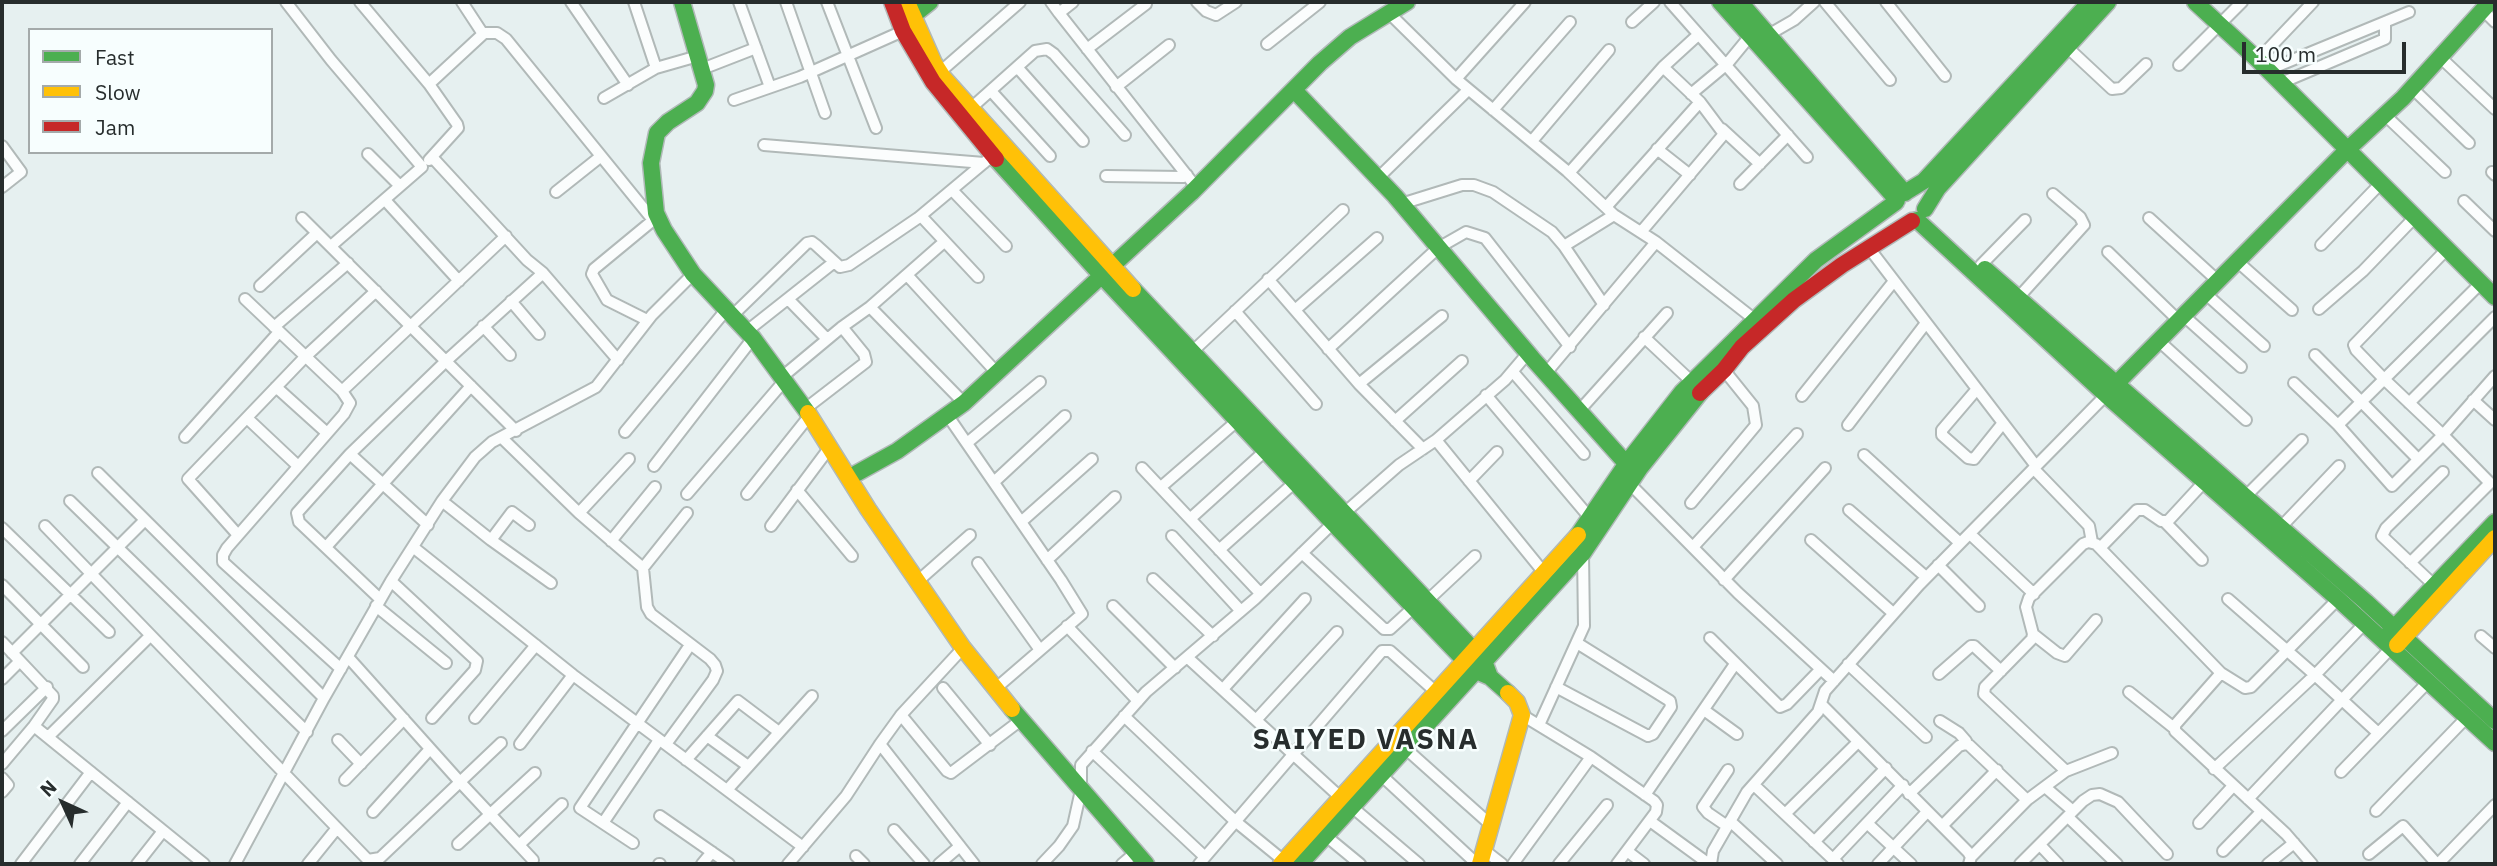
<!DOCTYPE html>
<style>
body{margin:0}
#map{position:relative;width:2497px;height:866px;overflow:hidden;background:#e6f0f0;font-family:"IBM Plex Sans",sans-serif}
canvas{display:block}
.frame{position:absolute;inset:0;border:4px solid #272d2d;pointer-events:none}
.legend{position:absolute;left:28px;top:28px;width:245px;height:126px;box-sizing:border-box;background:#f7fefe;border:2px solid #a4aaaa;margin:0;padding:9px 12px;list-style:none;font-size:21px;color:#272d2d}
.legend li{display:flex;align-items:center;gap:14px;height:35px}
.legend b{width:35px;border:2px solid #a4aaaa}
.north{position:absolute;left:28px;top:768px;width:70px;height:70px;-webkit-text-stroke:5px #f7fefe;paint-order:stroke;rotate:315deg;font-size:19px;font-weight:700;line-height:28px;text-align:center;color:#272d2d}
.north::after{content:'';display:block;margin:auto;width:24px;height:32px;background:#272d2d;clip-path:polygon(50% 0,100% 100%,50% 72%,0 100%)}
.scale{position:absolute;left:2242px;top:42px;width:164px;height:32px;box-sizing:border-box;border:4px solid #272d2d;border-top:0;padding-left:9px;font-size:21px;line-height:24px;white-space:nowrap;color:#272d2d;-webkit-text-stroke:5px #f7fefe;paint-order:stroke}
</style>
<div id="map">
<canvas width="2497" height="866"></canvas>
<div class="frame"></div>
<ul class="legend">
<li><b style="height:9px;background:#4caf50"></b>Fast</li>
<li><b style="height:9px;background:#ffc107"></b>Slow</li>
<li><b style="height:9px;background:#c62828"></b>Jam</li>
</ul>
<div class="north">N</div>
<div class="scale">100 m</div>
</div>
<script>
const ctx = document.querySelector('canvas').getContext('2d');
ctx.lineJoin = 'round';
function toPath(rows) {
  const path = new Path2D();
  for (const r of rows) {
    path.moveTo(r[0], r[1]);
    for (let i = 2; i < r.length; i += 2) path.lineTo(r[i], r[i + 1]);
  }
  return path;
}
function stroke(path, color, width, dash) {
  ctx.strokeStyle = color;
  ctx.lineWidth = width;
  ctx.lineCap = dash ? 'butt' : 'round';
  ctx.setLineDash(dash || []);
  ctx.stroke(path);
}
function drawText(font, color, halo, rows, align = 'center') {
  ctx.font = font + ' "IBM Plex Sans",sans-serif';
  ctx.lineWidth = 5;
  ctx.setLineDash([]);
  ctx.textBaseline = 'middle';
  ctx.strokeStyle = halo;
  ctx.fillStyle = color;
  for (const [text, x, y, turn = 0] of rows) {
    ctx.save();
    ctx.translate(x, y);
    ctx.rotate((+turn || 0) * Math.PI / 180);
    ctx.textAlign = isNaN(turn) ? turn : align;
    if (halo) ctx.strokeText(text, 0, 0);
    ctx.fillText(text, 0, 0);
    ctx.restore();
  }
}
const street = toPath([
 [286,2,331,60,422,167,331,246],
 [360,2,429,84,483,34,462,2],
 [571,2,628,85],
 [739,2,770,87],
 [786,2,825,113],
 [827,2,876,128],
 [1051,2,1059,13,1073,2],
 [1197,2,1206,11,1216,15,1236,2],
 [1670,2,1807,157],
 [1825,2,1890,80],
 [1886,2,1945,76],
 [2483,10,2495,22],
 [1059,13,1196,187],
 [1389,13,1456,79,1567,171,1614,215,1656,242,1759,323],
 [1632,22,1654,2],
 [483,33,497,33,506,39,653,220],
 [1768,35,1794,20,1814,2],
 [1267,44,1320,2],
 [2067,47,2112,89,2121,88,2146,64],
 [1087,49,1146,4],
 [2440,57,2495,109],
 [2258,60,2313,2],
 [2179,65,2242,2],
 [1017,67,1083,141],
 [656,68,698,56],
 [702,69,756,48],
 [2268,70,2409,12],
 [940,72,1020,2],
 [1456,79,1525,2],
 [2281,83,2385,39,2385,22],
 [429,84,457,124,458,128,429,160],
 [1116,87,1169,45],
 [2412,88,2469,143],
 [991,91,1050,156],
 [1691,94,1727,64,1750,36],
 [604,98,656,68,634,2],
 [734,100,800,77,903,31],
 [971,108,1035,51,1047,49,1054,54,1125,135],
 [1493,110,1570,22],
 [2385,115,2445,172],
 [1722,129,1760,164],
 [1532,141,1609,50],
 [764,145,984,163],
 [2,146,21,172,2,187],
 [1657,149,1690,175],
 [368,154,400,186],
 [432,157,527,260,543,273,618,360],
 [2492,172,2495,175],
 [1569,173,1663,67,1698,35],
 [1106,176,1183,177,1187,175],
 [1377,179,1468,90],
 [1740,184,1788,135],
 [952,190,1006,246],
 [556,192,600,157],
 [385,200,459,281],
 [2464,201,2495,231],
 [1401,204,1462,185,1474,185,1493,192,1552,232,1564,246],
 [1607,206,1700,102],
 [921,216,978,277],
 [302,218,516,431],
 [2149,218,2218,281],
 [1641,232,1724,134,1700,102,1663,67],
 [944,242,870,307,964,403],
 [2321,245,2381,183],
 [1869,248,2036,466],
 [2108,252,2179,321],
 [2238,262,2292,310],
 [1981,265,2025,220],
 [907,275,997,373],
 [1268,279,1359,384,1442,316],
 [260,286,317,233],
 [2206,294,2264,346],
 [2018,298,2084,225,2080,217,2053,194],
 [245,299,342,391,350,403,344,414,227,548,223,555,223,562,341,669],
 [788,299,827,339],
 [511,301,539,334],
 [1604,305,1564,246,1614,215],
 [2319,309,2363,271,2415,217],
 [1295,310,1377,238],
 [1235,311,1316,404],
 [732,316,807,243,812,242,816,245,840,267,849,265,918,218,997,152],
 [2184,316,2241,367],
 [647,320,607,300,592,274,594,269,657,217],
 [483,326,510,355],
 [274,327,348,263],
 [747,331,833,263],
 [1644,337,1692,382],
 [2159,341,2246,420],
 [1328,349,1438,248,1466,232,1485,238,1570,347],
 [1193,351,1343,210],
 [2315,355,2418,459],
 [1513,372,1584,454],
 [1546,373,1656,242],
 [782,377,842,327,870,307],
 [2294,383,2338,425,2392,486,2443,435,2384,379,2356,350,2354,345,2447,249],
 [1359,384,1423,449],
 [276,387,327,433],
 [1977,389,1942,430,1942,435,1968,458,1974,459,2003,423],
 [342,391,506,236],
 [1486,395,1590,518],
 [1802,396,1894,281],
 [2473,400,2495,420],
 [2409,403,2495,317],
 [805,409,866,362,864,354,842,327],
 [1579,411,1667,313],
 [948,416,1061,580,1082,614,995,689],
 [247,418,298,466],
 [1395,421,1462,361],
 [1848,425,1926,323],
 [2338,425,2481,283],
 [625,432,726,310],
 [185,437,279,332],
 [502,438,579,513,629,459],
 [1436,440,1545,574],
 [967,443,1040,382],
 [350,454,428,525],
 [1864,455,1960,543],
 [654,466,753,338],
 [1142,468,1260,593],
 [2034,469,2089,526,2092,542],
 [98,473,324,698],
 [1469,481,1497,452],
 [994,482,1065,416],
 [1630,484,1738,593,1834,681],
 [1161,487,1237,421],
 [797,490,852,556],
 [687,494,785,380],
 [747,494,810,415],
 [2246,496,2302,440],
 [70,501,307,732],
 [442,501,491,540,512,512,529,525],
 [1691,503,1756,425,1753,406,1724,370],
 [1849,510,1926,577],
 [579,513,643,568,687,513],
 [1191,518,1265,451],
 [1021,522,1092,459],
 [2165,522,2202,560],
 [45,526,368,860,380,858,501,743],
 [771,526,830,447],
 [2281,527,2339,466],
 [2,528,109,632],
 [1970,534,2034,594],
 [238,535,188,479,305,357,376,291],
 [1172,536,1240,610],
 [491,540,551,583],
 [1811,540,1893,613],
 [611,541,655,487],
 [326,547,471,386],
 [413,547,573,675,803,847],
 [1693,547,1797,434],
 [2100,548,2137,510,2145,510,2161,521,2168,521,2204,482],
 [1219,550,1295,482],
 [1302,553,1384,629,1390,629,1414,607],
 [1047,560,1115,497],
 [978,563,1040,650],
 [2410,563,2490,483,2443,435,2495,376],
 [1938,565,1979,606],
 [643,568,647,607,651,614,710,659,715,665,717,671,713,680,666,744],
 [1153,579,1213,636],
 [1724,580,1825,468],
 [391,581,477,661,475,670,432,718],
 [918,581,970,535],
 [2,585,83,667],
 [2437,588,2382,536,2386,528,2443,472],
 [380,599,299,522,297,513,350,454,446,361,543,273],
 [2228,599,2315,675,2377,732],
 [1427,601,1475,556],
 [376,606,446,663],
 [1113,606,1175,668],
 [1067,626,1138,701],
 [2033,634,2057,653,2065,656,2096,620],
 [2481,636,2495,648],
 [1710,638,1780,707,1787,704,1821,669],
 [2,642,53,696,53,699,34,726,2,764],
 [12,653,145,520],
 [348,657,460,782,533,860],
 [1188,658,1340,797],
 [1848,664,1926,737],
 [2221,673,2175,725,2175,731,2286,834,2312,864],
 [1939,674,1971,646,1974,646,2001,671],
 [2,679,20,661],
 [1556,687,1648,736,1653,734,1671,707,1670,701,1577,643],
 [943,688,990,745],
 [1223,689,1305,599],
 [2129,692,2174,728],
 [1821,704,1968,852,1971,857,1969,864],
 [1704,710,1737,734],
 [901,715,947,771,951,773,1021,720],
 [1522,715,1591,757,1654,801,1657,805,1656,812,1617,864],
 [1124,716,1235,821,1284,861],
 [475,718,536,645],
 [1256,720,1337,632],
 [1940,721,1959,733,1966,741,1965,744],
 [1539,725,1584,626,1583,553],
 [34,726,204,864],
 [2,731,47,687],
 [707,736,748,766],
 [48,737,150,636],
 [338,740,361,764],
 [520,744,573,675],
 [880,744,974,864],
 [1405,748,1491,825],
 [1092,751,1205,857],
 [2112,753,2066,771,1984,694,1985,687,2032,639,2033,634,2026,607,2029,598,2083,544,2088,542,2096,544,2221,673,2245,688,2251,687,2338,599],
 [686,760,738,701,779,732],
 [2214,769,2315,675,2364,624],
 [2341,772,2428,682],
 [1381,775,1477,864],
 [2,778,8,785,2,792],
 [345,780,404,719],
 [1754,785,1838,864],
 [2045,787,2073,811],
 [727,790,812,696],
 [1909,794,1959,746,1965,744,1969,745,2027,800],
 [1645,795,1735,664],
 [2248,799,2391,648],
 [1352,807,1419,864],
 [2376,811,2467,717],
 [373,812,430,749],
 [1785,814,1858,742],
 [660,816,729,864],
 [2068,817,2117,864],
 [1650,821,1709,864],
 [1730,821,1777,864],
 [603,823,659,740],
 [1867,823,1911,864],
 [2199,823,2233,786],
 [1727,826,1708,813,1703,807,1728,770],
 [1942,826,1997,770],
 [894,830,924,864],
 [1326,836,1360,864],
 [1814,842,1886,768],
 [633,843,580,808,690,645],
 [458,844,535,773],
 [519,845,562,804],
 [2040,845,2058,864],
 [1484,850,1502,864],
 [1627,851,1644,864],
 [2223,851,2261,812],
 [2369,854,2403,826,2437,864],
 [856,856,864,864],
 [1971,857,2027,800,2066,771],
 [1833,859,1903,785],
 [21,864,91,772],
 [80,864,128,802],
 [137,864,163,831],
 [235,864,324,698,391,581,442,501,475,457,492,442,596,387,652,315,693,274],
 [308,864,337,828],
 [659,864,660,864],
 [702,864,712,852],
 [788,864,846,796,880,744,901,715,963,648],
 [939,864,960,846],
 [1042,864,1059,846,1073,826,1081,790,1081,765,1146,692,1255,599,1333,523,1399,465,1436,440,1505,380,1528,353],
 [1122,864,1135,853],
 [1199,864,1382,651,1390,651,1436,692],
 [1513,864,1591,757],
 [1559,864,1607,805],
 [1711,864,1713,851,1747,792,1818,712,1825,691,1919,585,2106,395],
 [1878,864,1927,812],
 [2020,864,2083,801,2092,795,2100,794,2118,802,2167,854],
 [2268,864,2294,843],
 [2438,864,2495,805]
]);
const fast = toPath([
 [682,2,706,85,705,91,697,103,668,122,657,133,651,163,656,213,664,230,693,274,753,338,808,413],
 [1720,2,1897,200],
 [1740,2,1905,193],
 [2195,2,2258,60,2495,297],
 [905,22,930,2],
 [1294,90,1395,196,1532,358,1632,470],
 [996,159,1101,275,1333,523,1465,661,1476,671,1490,677,1508,693],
 [1906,192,1924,181,2090,2],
 [1925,209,1938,188,2108,2],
 [1917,220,2106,395,2338,599,2495,743],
 [1985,269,2366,602,2495,721],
 [1133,289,1484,661,1490,677],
 [2110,390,2347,150,2403,98,2490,2],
 [850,477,897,451,964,403,1191,193,1320,63,1350,37,1407,2],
 [1578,535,1629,460,1682,392,1816,260,1896,202],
 [2389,633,2495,522],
 [1012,709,1146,864],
 [1300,864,1583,553,1640,468,1700,393]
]);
const slow = toPath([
 [907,2,934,63,943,77,1133,289],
 [808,413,868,509,963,648,1012,709],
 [2397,645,2495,538],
 [1281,864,1578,535],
 [1480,864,1522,715,1517,702,1508,693]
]);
const jam = toPath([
 [892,2,903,31,933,82,996,159],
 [1700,393,1724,370,1742,347,1794,300,1842,265,1912,221]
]);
const districtNames = [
 ["SAIYED VASNA",1366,741]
];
stroke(street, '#b1b9b8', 14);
stroke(fast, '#b1b9b8', 19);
stroke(slow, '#b1b9b8', 19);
stroke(jam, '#b1b9b8', 19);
stroke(street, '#fbfdfd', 10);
stroke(fast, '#4caf50', 16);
stroke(slow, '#ffc107', 16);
stroke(jam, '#c62828', 16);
ctx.letterSpacing = '2px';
drawText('bold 28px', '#272d2d', '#f7fefe', districtNames);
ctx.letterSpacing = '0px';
</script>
